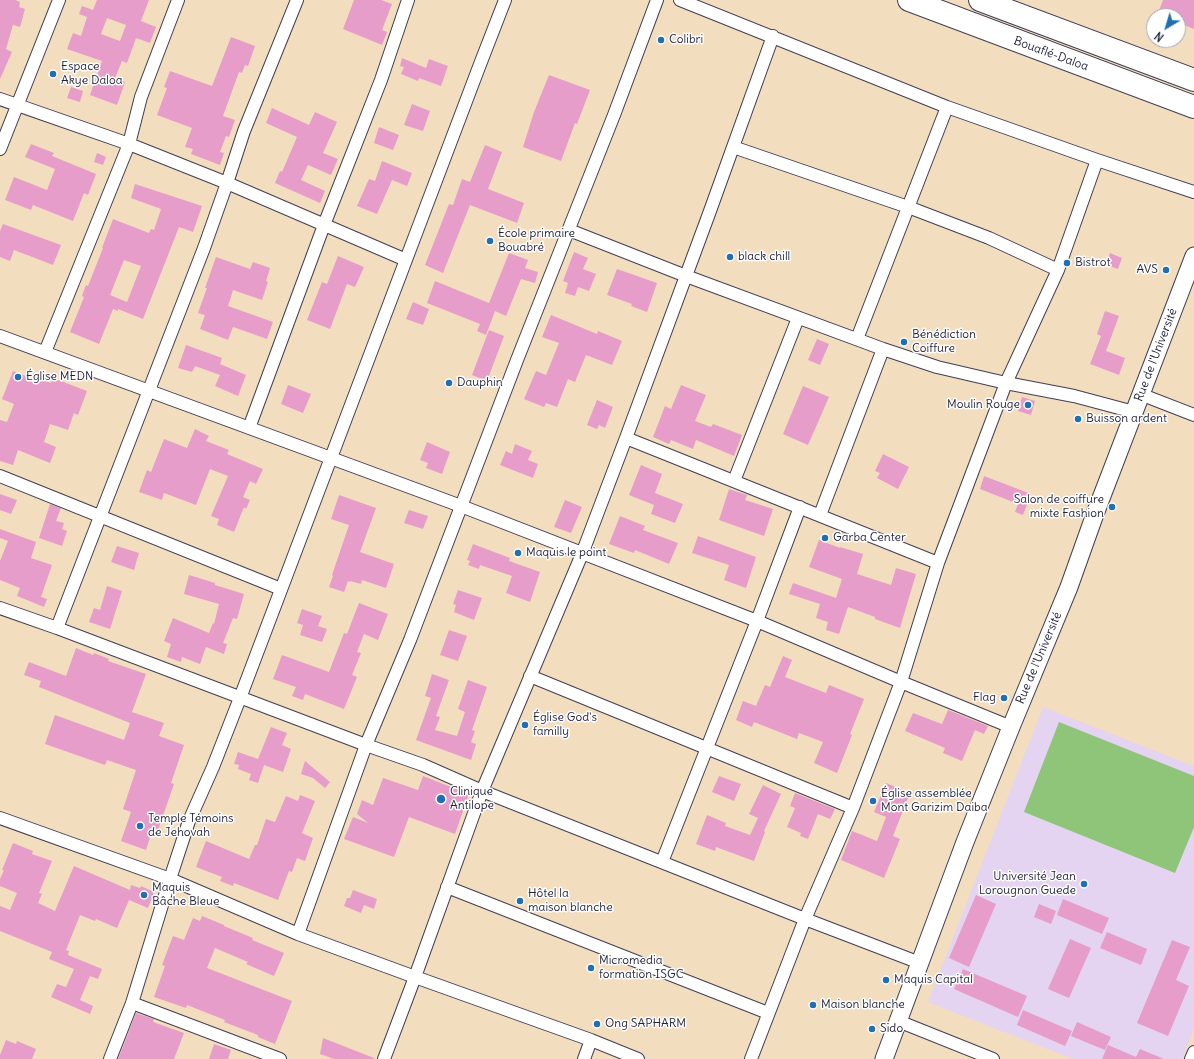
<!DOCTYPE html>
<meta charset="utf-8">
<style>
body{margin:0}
#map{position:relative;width:1194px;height:1059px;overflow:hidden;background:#f3ddbf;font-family:Delius,sans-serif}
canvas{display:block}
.north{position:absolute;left:1146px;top:8px;width:40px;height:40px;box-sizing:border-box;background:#fff;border:1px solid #a7a7b1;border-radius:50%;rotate:218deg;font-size:11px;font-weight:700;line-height:16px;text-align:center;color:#22223b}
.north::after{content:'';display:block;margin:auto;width:14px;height:18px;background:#1f6fb2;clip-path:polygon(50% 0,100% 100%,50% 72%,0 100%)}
</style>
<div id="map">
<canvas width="1194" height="1059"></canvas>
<div class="north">N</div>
</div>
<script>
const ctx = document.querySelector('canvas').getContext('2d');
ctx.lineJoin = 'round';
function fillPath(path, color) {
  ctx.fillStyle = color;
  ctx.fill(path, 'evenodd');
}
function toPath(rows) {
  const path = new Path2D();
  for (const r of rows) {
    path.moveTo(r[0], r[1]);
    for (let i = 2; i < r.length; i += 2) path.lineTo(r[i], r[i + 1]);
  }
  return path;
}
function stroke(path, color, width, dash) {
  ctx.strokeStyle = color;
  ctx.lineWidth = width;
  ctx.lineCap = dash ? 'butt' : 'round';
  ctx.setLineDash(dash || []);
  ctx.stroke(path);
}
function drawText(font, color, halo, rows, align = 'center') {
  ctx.font = font + ' Delius,sans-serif';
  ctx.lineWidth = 3;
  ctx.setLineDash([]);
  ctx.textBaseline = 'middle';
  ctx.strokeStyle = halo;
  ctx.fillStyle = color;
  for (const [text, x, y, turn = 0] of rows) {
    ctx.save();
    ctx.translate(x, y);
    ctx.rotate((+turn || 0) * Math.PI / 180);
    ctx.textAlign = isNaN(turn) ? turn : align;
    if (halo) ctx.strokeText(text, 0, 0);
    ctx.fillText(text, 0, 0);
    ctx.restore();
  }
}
const built = toPath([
 [1043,707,1194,766,1194,1028,1182,1059,1073,1059,928,1002]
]);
const green = toPath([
 [1059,722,1194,776,1194,827,1175,873,1024,812]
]);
const building = toPath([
 [0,0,15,0,20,2,19,7,25,9,20,27,13,25,6,49,12,52,0,79],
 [97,0,149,0,141,21,156,27,150,43,136,38,127,63,122,61,115,78,125,82,117,105,90,95,102,61,67,49,73,33,81,36,87,17,79,14,82,6,93,10],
 [107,18,126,25,120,41,101,34],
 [354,0,381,0,392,4,382,30,387,32,382,45,343,29],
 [1163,0,1194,0,1194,29,1178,23,1178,16,1157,16],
 [231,37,255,46,248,66,245,65,242,73,239,72,223,116,235,120,229,137,226,136,220,152,224,153,220,165,191,154,193,149,185,147,192,128,157,115,167,88,164,87,170,71,212,86],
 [402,58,426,68,429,59,448,66,441,86,419,78,418,81,401,74,404,67,400,66],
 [549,75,590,90,577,124,575,123,561,161,523,147,534,112],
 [71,87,83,91,80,102,67,98],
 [412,104,430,111,423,131,404,125],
 [272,108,309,125,315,112,337,122,323,153,338,159,331,175,308,165,301,180,325,191,320,203,275,183,280,171,282,172,297,137,266,123],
 [379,127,399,135,393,150,374,143],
 [31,144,54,153,52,156,96,174,88,195,84,193,73,221,33,205,31,210,5,200,14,177,47,190,55,169,25,157],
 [485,145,502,152,488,189,524,203,517,223,470,205,443,273,425,265,449,204,453,205,462,179,470,182],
 [97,153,106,157,103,165,94,162],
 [382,161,412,173,407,186,392,180,377,214,357,206,369,179,375,181],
 [135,184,202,206,193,232,179,227,143,319,118,309,118,311,113,309,99,344,70,332,84,297,82,296,86,285,88,286,103,248,102,248,113,219,149,233,151,229,154,230,161,209,131,198],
 [124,260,141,266,127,302,110,295],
 [3,224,61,245,53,265,14,250,10,261,0,257,0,231],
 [574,252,588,258,583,269,596,274,589,291,578,287,575,296,565,293,568,283,563,281],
 [509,253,528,260,525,268,538,272,535,283,521,279,506,316,495,311,486,335,477,331,480,324,427,303,435,281,489,303],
 [1110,253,1122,258,1118,269,1106,265],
 [338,256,364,267,355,287,347,284,330,329,307,320,322,282,327,284],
 [216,257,250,269,253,262,270,268,266,281,268,282,262,300,233,290,228,306,273,322,267,339,233,327,228,340,200,329,205,315,198,313,207,288,205,288],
 [617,269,657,283,647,312,631,306,632,304,607,295],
 [413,302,429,309,423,325,406,319],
 [1105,311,1119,316,1106,351,1125,358,1119,375,1090,364,1101,336,1097,334],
 [551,315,597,334,598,331,622,341,612,365,586,355,575,382,568,379,557,407,546,403,544,407,524,399,536,371,546,375,559,343,542,337],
 [489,330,504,336,487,381,472,375],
 [817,339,829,344,820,365,808,360],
 [186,345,222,358,220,364,246,375,238,396,215,386,220,375,195,366,192,372,178,368],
 [13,371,31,378,32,375,51,383,53,378,87,391,78,415,74,413,68,430,50,424,44,442,56,447,50,463,18,450,13,465,0,461,0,420,7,422,14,404,2,399],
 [288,385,311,394,303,413,281,404],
 [681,385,706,395,695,421,711,427,713,424,742,435,734,456,696,440,693,449,671,440,669,444,653,437,665,406,671,409],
 [803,386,829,397,808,445,783,434],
 [1022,397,1035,401,1031,415,1018,411],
 [597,400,613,407,605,428,599,425,597,429,587,425],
 [195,429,209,436,206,441,229,450,227,454,263,469,256,484,250,481,243,497,250,500,246,509,244,507,234,532,217,525,219,519,211,516,228,476,210,469,196,505,164,493,162,500,139,492,147,470,151,472,164,439,187,448],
 [427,442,450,452,442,474,426,468,428,463,420,460],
 [515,444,532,451,528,460,538,464,533,478,500,465,506,451,512,454],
 [883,454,909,467,898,489,877,478,880,473,875,471],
 [641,465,662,474,655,493,683,504,675,523,651,514,654,505,629,495],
 [984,476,1031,494,1023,515,1015,512,1018,504,980,489],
 [729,489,747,495,745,500,773,509,764,536,719,520],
 [0,494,17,500,11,514,0,510],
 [339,495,376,508,360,552,394,564,386,588,362,580,361,584,350,581,350,582,348,581,344,592,329,587,333,576,332,575,349,525,331,519],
 [565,500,582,507,571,533,554,527],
 [50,504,61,508,56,521,64,523,62,529,67,531,62,546,39,538],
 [409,510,428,516,423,529,404,523],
 [620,516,645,526,643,530,678,543,669,564,635,550,634,553,609,544],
 [0,529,36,542,31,558,52,565,41,597,47,599,44,607,17,596,20,588,0,580,0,561,8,541,0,538],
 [698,536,756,557,746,588,724,580,729,565,692,553],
 [819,540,840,548,840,547,863,554,857,574,891,585,896,568,916,574,900,628,875,619,875,617,848,607,839,634,826,630,828,622,816,618,820,604,789,594,793,583,836,598,842,579,809,567],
 [473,544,510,558,509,561,540,572,530,602,506,593,512,576,480,565,479,569,468,565,470,561,467,560],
 [117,546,139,553,134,570,111,562],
 [189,575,215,583,215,585,244,594,237,619,233,618,223,643,227,644,224,654,206,647,200,664,182,657,181,662,167,657,171,644,164,641,173,618,209,633,213,623,214,624,219,604,184,594],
 [107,586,122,591,110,629,89,622,94,608,100,610],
 [458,590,482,598,474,620,454,612,456,605,453,604],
 [359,603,388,614,378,640,364,634,357,652,361,653,352,675,357,677,344,709,305,694,303,700,292,696,296,687,273,679,282,655,329,672,344,633,347,634],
 [302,609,322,616,318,626,327,629,322,642,300,635,303,625,297,623],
 [449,630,467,636,458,661,440,655],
 [76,648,93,655,94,653,109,659,108,661,146,674,132,712,164,723,159,736,184,745,171,783,174,784,156,836,151,834,146,850,121,841,131,812,123,809,136,770,107,760,105,765,45,744,55,715,124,740,130,723,39,687,41,681,24,675,29,662,66,676],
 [783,656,792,660,785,677,826,693,829,685,864,699,850,734,852,735,837,773,814,763,823,742,799,733,797,739,754,722,752,727,736,720,743,701,756,706,765,685,770,687],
 [432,674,449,680,436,716,440,717,435,730,457,736,465,712,458,709,468,680,487,687,472,730,475,731,471,742,476,744,471,760,416,740,431,698,425,696],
 [948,710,988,726,984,734,975,730,962,761,943,753,945,748,905,731,913,713,942,724],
 [271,727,287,733,282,745,291,749,283,772,264,765,258,783,249,780,251,774,238,769,239,765,234,764,238,752,258,759],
 [305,761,330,782,325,788,313,778,301,774],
 [423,776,469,794,455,834,409,817,394,857,344,839,353,817,368,823,357,814,362,800,373,805,383,778,418,790],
 [719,776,741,784,734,801,712,792],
 [886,783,910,793,893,836,900,839,884,878,841,860,852,831,877,841,886,817,874,812],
 [763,785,781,794,764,831,765,832,754,861,716,847,715,851,696,844,707,815,726,823,725,826,750,835,758,818,749,814],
 [795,793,835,809,830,819,818,814,808,839,800,836,801,833,787,827,795,808,790,806],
 [300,795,315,801,302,833,313,838,305,861,297,858,292,872,289,871,278,900,234,883,233,886,220,881,222,877,196,867,206,841,249,859,255,845,257,845,266,819,275,822,286,796,298,801],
 [13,843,33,851,32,854,52,861,39,893,42,894,38,903,55,911,74,866,130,890,131,885,140,888,141,886,154,892,148,908,129,900,117,928,96,919,95,921,80,915,66,950,69,951,68,955,102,969,98,979,90,976,80,1000,93,1006,90,1014,51,997,57,984,66,987,74,969,49,959,52,952,0,931,0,906,10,910,17,893,0,886,0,879,4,870,2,870],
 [353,890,377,899,374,909,364,905,361,913,344,906,347,898,350,898],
 [976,895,996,904,969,967,949,958],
 [1063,899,1109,918,1102,934,1057,915],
 [1039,904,1056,911,1051,924,1034,917],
 [202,916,224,925,224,926,253,938,252,940,284,953,274,976,246,964,248,962,215,948,207,968,292,1001,275,1044,258,1037,258,1035,224,1022,225,1020,187,1005,186,1008,154,997,165,966,162,965,173,936,184,940,193,918,200,921],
 [1107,932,1147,949,1141,965,1100,948],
 [1070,939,1091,948,1069,998,1048,989],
 [1172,940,1190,947,1176,980,1189,986,1168,1036,1137,1023],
 [963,969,1027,996,1018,1017,954,989],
 [1023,1010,1072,1031,1065,1046,1017,1025],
 [136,1013,154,1019,153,1022,184,1033,174,1059,118,1059],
 [1077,1022,1111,1037,1105,1050,1071,1036],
 [323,1038,374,1058,374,1059,334,1059,320,1054],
 [6,1040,16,1044,17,1041,36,1049,32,1059,0,1059,0,1055],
 [214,1044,231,1050,228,1059,209,1059],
 [1108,1045,1136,1057,1140,1049,1164,1059,1102,1059]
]);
const street = toPath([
 [680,0,947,107,1097,160,1194,192],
 [0,99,129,144,227,183,406,260],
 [733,147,908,207,989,238,1058,270],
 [0,149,59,0],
 [569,230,686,276,883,349,937,367,1006,383,1074,396,1134,412],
 [0,336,461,506,757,621,901,682,1011,727],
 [857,339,947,107],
 [45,352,129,144,141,97,178,0],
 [1140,394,1194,415],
 [249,428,324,225,381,80,408,0],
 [626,438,938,563],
 [0,476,281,589],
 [734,481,798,318],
 [820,515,883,349],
 [0,608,57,628,366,745,423,765,482,791,805,919,920,963],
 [57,628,204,248,227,183,244,131,297,0],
 [530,676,853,808],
 [0,818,170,879,298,934,415,977,591,1040,638,1059],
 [662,862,757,621,800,507],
 [447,887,768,1013],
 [298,934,366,745,410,640,517,360,614,115,657,0],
 [132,1003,280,1059],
 [898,1021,993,1059],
 [110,1059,132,1003,170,879,189,821,213,767,240,698,479,67,505,0],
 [384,1059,415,977,482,791,582,554,626,438,710,211,773,36],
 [584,1059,591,1040],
 [751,1059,805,919,853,808,901,682,938,563,1006,383,1058,270,1097,160],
 [1191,1059,1194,1052]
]);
const secondary = toPath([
 [884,1059,965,842,1011,727,1069,587,1095,514,1194,256]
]);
const highway = toPath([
 [909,0,1194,107],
 [980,0,1194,80]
]);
const markers = [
 [661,40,4,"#1f6fb2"],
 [53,74,4,"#1f6fb2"],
 [490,241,4,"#1f6fb2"],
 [730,257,4,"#1f6fb2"],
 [1067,263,4,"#1f6fb2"],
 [1166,270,4,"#1f6fb2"],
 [904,342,4,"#1f6fb2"],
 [18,377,4,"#1f6fb2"],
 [449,383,4,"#1f6fb2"],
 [1028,405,4,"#1f6fb2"],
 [1078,419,4,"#1f6fb2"],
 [1112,507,4,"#1f6fb2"],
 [825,538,4,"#1f6fb2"],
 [518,553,4,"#1f6fb2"],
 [1004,698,4,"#1f6fb2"],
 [525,725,4,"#1f6fb2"],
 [441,799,5,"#1f6fb2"],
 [873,801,4,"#1f6fb2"],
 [140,826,4,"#1f6fb2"],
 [1084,884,4,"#1f6fb2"],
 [144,895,4,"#1f6fb2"],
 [520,901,4,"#1f6fb2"],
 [591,968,4,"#1f6fb2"],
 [886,980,4,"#1f6fb2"],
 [813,1005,4,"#1f6fb2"],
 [597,1024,4,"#1f6fb2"],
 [872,1029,4,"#1f6fb2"]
];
const poiNames = [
 ["Colibri",669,40],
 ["Espace",61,67],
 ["Akye Daloa",61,81],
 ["École primaire",498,234],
 ["Bouabré",498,248],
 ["black chill",738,257],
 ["Bistrot",1075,263],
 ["AVS",1158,270,"right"],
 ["Bénédiction",912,335],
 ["Coiffure",912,349],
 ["Église MEDN",26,377],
 ["Dauphin",457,383],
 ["Moulin Rouge",1020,405,"right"],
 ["Buisson ardent",1086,419],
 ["Salon de coiffure",1104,500,"right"],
 ["mixte Fashion",1104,514,"right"],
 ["Garba Center",833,538],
 ["Maquis le point",526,553],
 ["Flag",996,698,"right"],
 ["Église God's",533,718],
 ["familly",533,732],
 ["Clinique",450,792],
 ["Antilope",450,806],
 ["Église assemblée",881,794],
 ["Mont Garizim Daiba",881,808],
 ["Temple Témoins",148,819],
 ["de Jehovah",148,833],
 ["Université Jean",1076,877,"right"],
 ["Lorougnon Guede",1076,891,"right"],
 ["Maquis",152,888],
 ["Bâche Bleue",152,902],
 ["Hôtel la",528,894],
 ["maison blanche",528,908],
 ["Micromedia",599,961],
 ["formation ISGC",599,975],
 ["Maquis Capital",894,980],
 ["Maison blanche",821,1005],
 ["Ong SAPHARM",605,1024],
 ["Sido",880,1029]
];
const streetNames = [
 ["Bouaflé-Daloa",1051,54,20],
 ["Rue de l'Université",1156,355,-69],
 ["Rue de l'Université",1039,658,-67]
];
fillPath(built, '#e4d3f1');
fillPath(green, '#8ec578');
fillPath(building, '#e79dc9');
stroke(street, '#413e4f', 14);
stroke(secondary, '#413e4f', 19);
stroke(highway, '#413e4f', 24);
stroke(street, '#fff', 12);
stroke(secondary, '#fff', 17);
stroke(highway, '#fff', 22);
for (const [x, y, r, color] of markers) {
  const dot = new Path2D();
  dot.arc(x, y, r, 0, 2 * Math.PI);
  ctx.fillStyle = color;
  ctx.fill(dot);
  stroke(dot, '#fff', 1.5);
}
drawText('12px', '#22223b', '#fff', poiNames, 'left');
drawText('12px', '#22223b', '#fff', streetNames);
</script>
